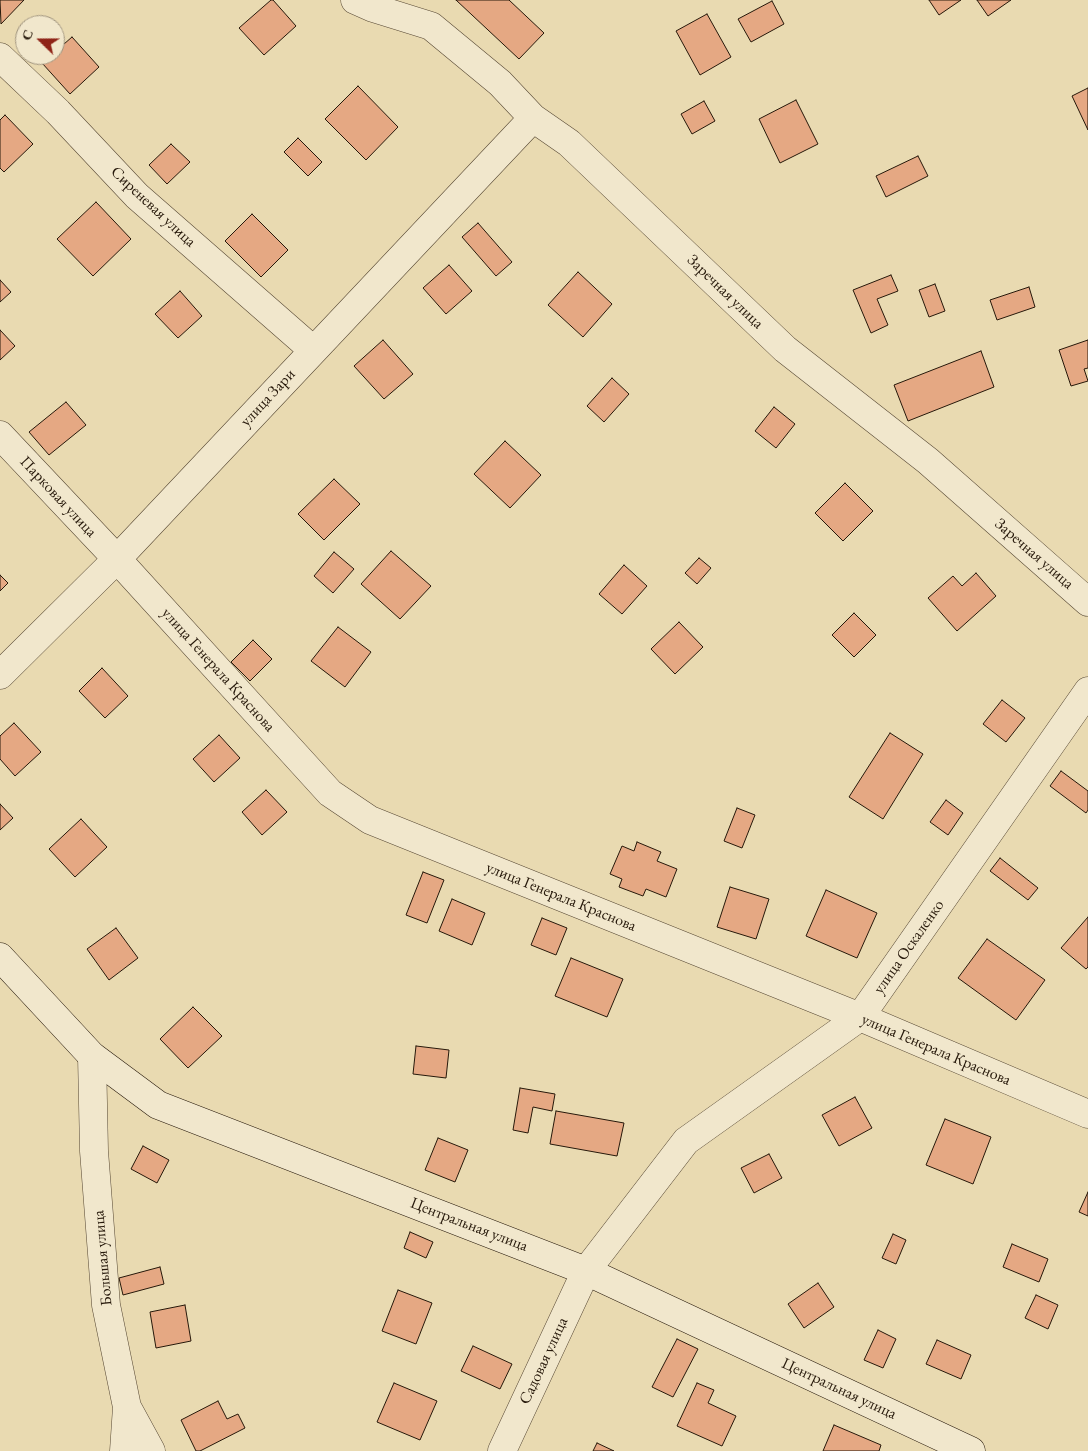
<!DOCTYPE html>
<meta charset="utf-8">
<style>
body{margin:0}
#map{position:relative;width:1088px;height:1451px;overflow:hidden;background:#e9dab1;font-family:"EB Garamond",serif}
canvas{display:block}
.north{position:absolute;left:15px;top:15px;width:50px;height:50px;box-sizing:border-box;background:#f1e7cc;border:1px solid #a0947e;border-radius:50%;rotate:292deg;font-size:14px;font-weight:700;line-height:20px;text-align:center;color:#26180a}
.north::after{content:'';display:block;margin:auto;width:18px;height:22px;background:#8f2418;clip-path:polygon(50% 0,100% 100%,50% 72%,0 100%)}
</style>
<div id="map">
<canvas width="1088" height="1451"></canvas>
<div class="north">С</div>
</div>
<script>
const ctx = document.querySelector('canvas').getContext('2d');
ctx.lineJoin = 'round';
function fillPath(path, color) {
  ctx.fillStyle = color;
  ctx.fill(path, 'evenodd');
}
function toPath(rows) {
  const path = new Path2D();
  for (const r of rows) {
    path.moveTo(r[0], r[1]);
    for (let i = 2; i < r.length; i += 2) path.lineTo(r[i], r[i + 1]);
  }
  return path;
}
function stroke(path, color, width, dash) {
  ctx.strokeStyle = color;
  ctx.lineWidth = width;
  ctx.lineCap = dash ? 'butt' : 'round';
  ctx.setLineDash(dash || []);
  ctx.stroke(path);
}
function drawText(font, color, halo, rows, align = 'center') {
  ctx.font = font + ' "EB Garamond",serif';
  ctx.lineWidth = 4;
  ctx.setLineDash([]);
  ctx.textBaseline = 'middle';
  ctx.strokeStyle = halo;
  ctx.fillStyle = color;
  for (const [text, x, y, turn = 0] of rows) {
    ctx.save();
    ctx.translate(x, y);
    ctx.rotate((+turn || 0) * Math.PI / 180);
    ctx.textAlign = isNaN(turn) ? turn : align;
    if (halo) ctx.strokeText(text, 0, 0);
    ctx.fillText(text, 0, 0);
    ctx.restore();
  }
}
const building = toPath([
 [0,0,24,0,1,24,0,0],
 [271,0,273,0,296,26,264,55,239,28,271,0],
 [456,0,509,0,544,33,519,59,456,0],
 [929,0,961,0,939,15,929,0],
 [977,0,1011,0,988,16,977,0],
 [772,1,784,24,751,42,738,19,772,1],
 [707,14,731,57,700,75,676,31,707,14],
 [72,37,99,67,70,94,42,63,51,55,55,55,55,52,72,37],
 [358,86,398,127,366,160,325,119,358,86],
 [1088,88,1088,130,1072,96,1088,88],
 [796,100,818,144,780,163,759,119,796,100],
 [704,101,715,121,692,134,681,114,704,101],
 [5,115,33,144,4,172,0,168,0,120,5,115],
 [298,138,322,162,308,176,284,152,298,138],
 [171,144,190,162,167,184,149,165,171,144],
 [918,156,928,176,886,197,876,176,918,156],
 [96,202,131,239,93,276,57,239,96,202],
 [252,214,288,250,261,277,225,241,252,214],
 [478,223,512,262,496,276,462,237,478,223],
 [449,265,472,291,446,314,423,288,449,265],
 [578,272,612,304,583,337,548,305,578,272],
 [891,275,898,291,877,299,888,325,871,333,853,290,891,275],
 [0,280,11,292,0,302,0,280],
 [935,284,945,311,929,317,919,290,935,284],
 [1029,287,1035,307,997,320,990,300,1029,287],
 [180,291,202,316,178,338,155,314,180,291],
 [0,330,15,346,0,360,0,330],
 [383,340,413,374,384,399,354,366,383,340],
 [1088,340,1088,368,1084,369,1088,381,1071,386,1059,350,1088,340],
 [981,351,994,387,908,421,894,385,981,351],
 [612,378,629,394,604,422,587,406,612,378],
 [66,402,86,425,49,455,29,432,66,402],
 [774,407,795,424,776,448,755,431,774,407],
 [505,441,541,475,510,508,474,474,505,441],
 [334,479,360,504,324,540,298,514,334,479],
 [845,483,873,511,843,541,815,513,845,483],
 [391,551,431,586,400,619,361,584,391,551],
 [334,552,354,569,333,593,314,576,334,552],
 [699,558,711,568,697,584,685,573,699,558],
 [624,565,647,586,622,614,599,594,624,565],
 [976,573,996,596,957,631,928,598,953,576,962,586,976,573],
 [0,575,8,583,0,591,0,575],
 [854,613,876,635,854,657,832,635,854,613],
 [679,622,703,647,675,674,651,649,679,622],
 [338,627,371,652,345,687,311,661,338,627],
 [253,640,272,659,250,681,231,662,253,640],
 [102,668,128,696,105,718,79,691,102,668],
 [1002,700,1025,718,1006,742,983,724,1002,700],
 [14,723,41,752,15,776,0,759,0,736,14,723],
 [890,733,923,754,883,819,849,797,890,733],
 [219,735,240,758,214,782,193,759,219,735],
 [1061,771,1088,791,1088,810,1086,813,1050,786,1061,771],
 [266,790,287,812,262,835,242,812,266,790],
 [946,800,963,813,948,835,930,822,946,800],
 [0,804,13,818,0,830,0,804],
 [737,808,755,815,742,848,724,841,737,808],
 [81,819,107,847,75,877,49,849,81,819],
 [637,842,661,852,657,861,677,869,666,897,646,889,643,896,619,887,622,879,610,874,622,846,634,851,637,842],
 [1000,858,1038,888,1028,900,990,871,1000,858],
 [423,872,444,880,427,923,406,915,423,872],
 [730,887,769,899,756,939,717,927,730,887],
 [826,890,877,913,857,958,806,936,826,890],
 [452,899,485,913,472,945,439,931,452,899],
 [1088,917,1088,967,1086,969,1061,948,1088,917],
 [542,918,567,928,556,955,531,945,542,918],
 [116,928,138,958,109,980,87,949,116,928],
 [987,939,1045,980,1016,1020,958,978,987,939],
 [571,958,623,979,607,1017,555,996,571,958],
 [193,1007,222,1036,188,1068,160,1039,193,1007],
 [416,1046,449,1050,446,1078,413,1074,416,1046],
 [520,1088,555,1094,552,1111,533,1107,528,1133,513,1130,520,1088],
 [855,1097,872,1128,839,1146,822,1115,855,1097],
 [556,1111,624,1123,617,1156,550,1144,556,1111],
 [945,1119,991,1137,973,1184,926,1165,945,1119],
 [438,1138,468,1150,455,1182,425,1170,438,1138],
 [143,1146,169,1160,157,1183,131,1169,143,1146],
 [769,1154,782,1178,754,1193,741,1168,769,1154],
 [1088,1192,1088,1216,1079,1212,1088,1192],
 [410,1232,433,1242,426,1258,404,1248,410,1232],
 [893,1234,906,1240,896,1264,882,1258,893,1234],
 [1012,1244,1048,1259,1039,1282,1003,1267,1012,1244],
 [160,1267,164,1284,123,1295,119,1278,160,1267],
 [818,1283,834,1307,804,1328,788,1304,818,1283],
 [398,1290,432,1303,416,1344,382,1331,398,1290],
 [1036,1295,1058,1305,1048,1329,1025,1318,1036,1295],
 [185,1305,191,1341,156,1348,150,1312,185,1305],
 [878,1330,896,1339,883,1368,864,1360,878,1330],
 [677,1339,698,1349,673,1397,652,1387,677,1339],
 [937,1340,971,1355,961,1379,926,1364,937,1340],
 [473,1346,512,1364,500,1389,461,1371,473,1346],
 [394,1383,437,1401,420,1440,377,1422,394,1383],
 [697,1383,714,1390,708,1403,736,1416,722,1446,677,1426,697,1383],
 [218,1401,227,1419,238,1414,245,1428,200,1451,196,1451,181,1420,218,1401],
 [834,1425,881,1445,879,1451,823,1451,834,1425],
 [597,1443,614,1451,593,1451,597,1443]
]);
const street = toPath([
 [355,0,373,8,431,26,500,83,533,118,569,143,785,349,928,461,1088,602],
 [0,57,58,112,137,196,313,350],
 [0,435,117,559,330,793,370,820,860,1017,1088,1114],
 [0,675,117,559,533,118],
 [92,1056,94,1151,106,1305,127,1407,151,1451],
 [124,1451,127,1407],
 [502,1451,586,1271,686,1141,860,1017,1088,691]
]);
const secondary = toPath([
 [0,957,92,1056,158,1105,586,1271,971,1451]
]);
const streetNames = [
 ["Сиреневая улица",153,207,43],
 ["Заречная улица",725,292,44],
 ["улица Зари",268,398,-47],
 ["Парковая улица",58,497,47],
 ["Заречная улица",1034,554,41],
 ["улица Генерала Краснова",218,670,48],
 ["улица Генерала Краснова",561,897,22],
 ["улица Оскаленко",909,947,-55],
 ["улица Генерала Краснова",936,1050,23],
 ["Центральная улица",469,1225,21],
 ["Большая улица",103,1258,-95],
 ["Садовая улица",544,1361,-65],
 ["Центральная улица",839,1389,25]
];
fillPath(building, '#e5a883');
stroke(building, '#26180a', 1);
stroke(street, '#574834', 29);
stroke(secondary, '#26180a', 29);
stroke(street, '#f1e7cc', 28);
stroke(secondary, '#f1e7cc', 28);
drawText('16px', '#26180a', '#f1e7cc', streetNames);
</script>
